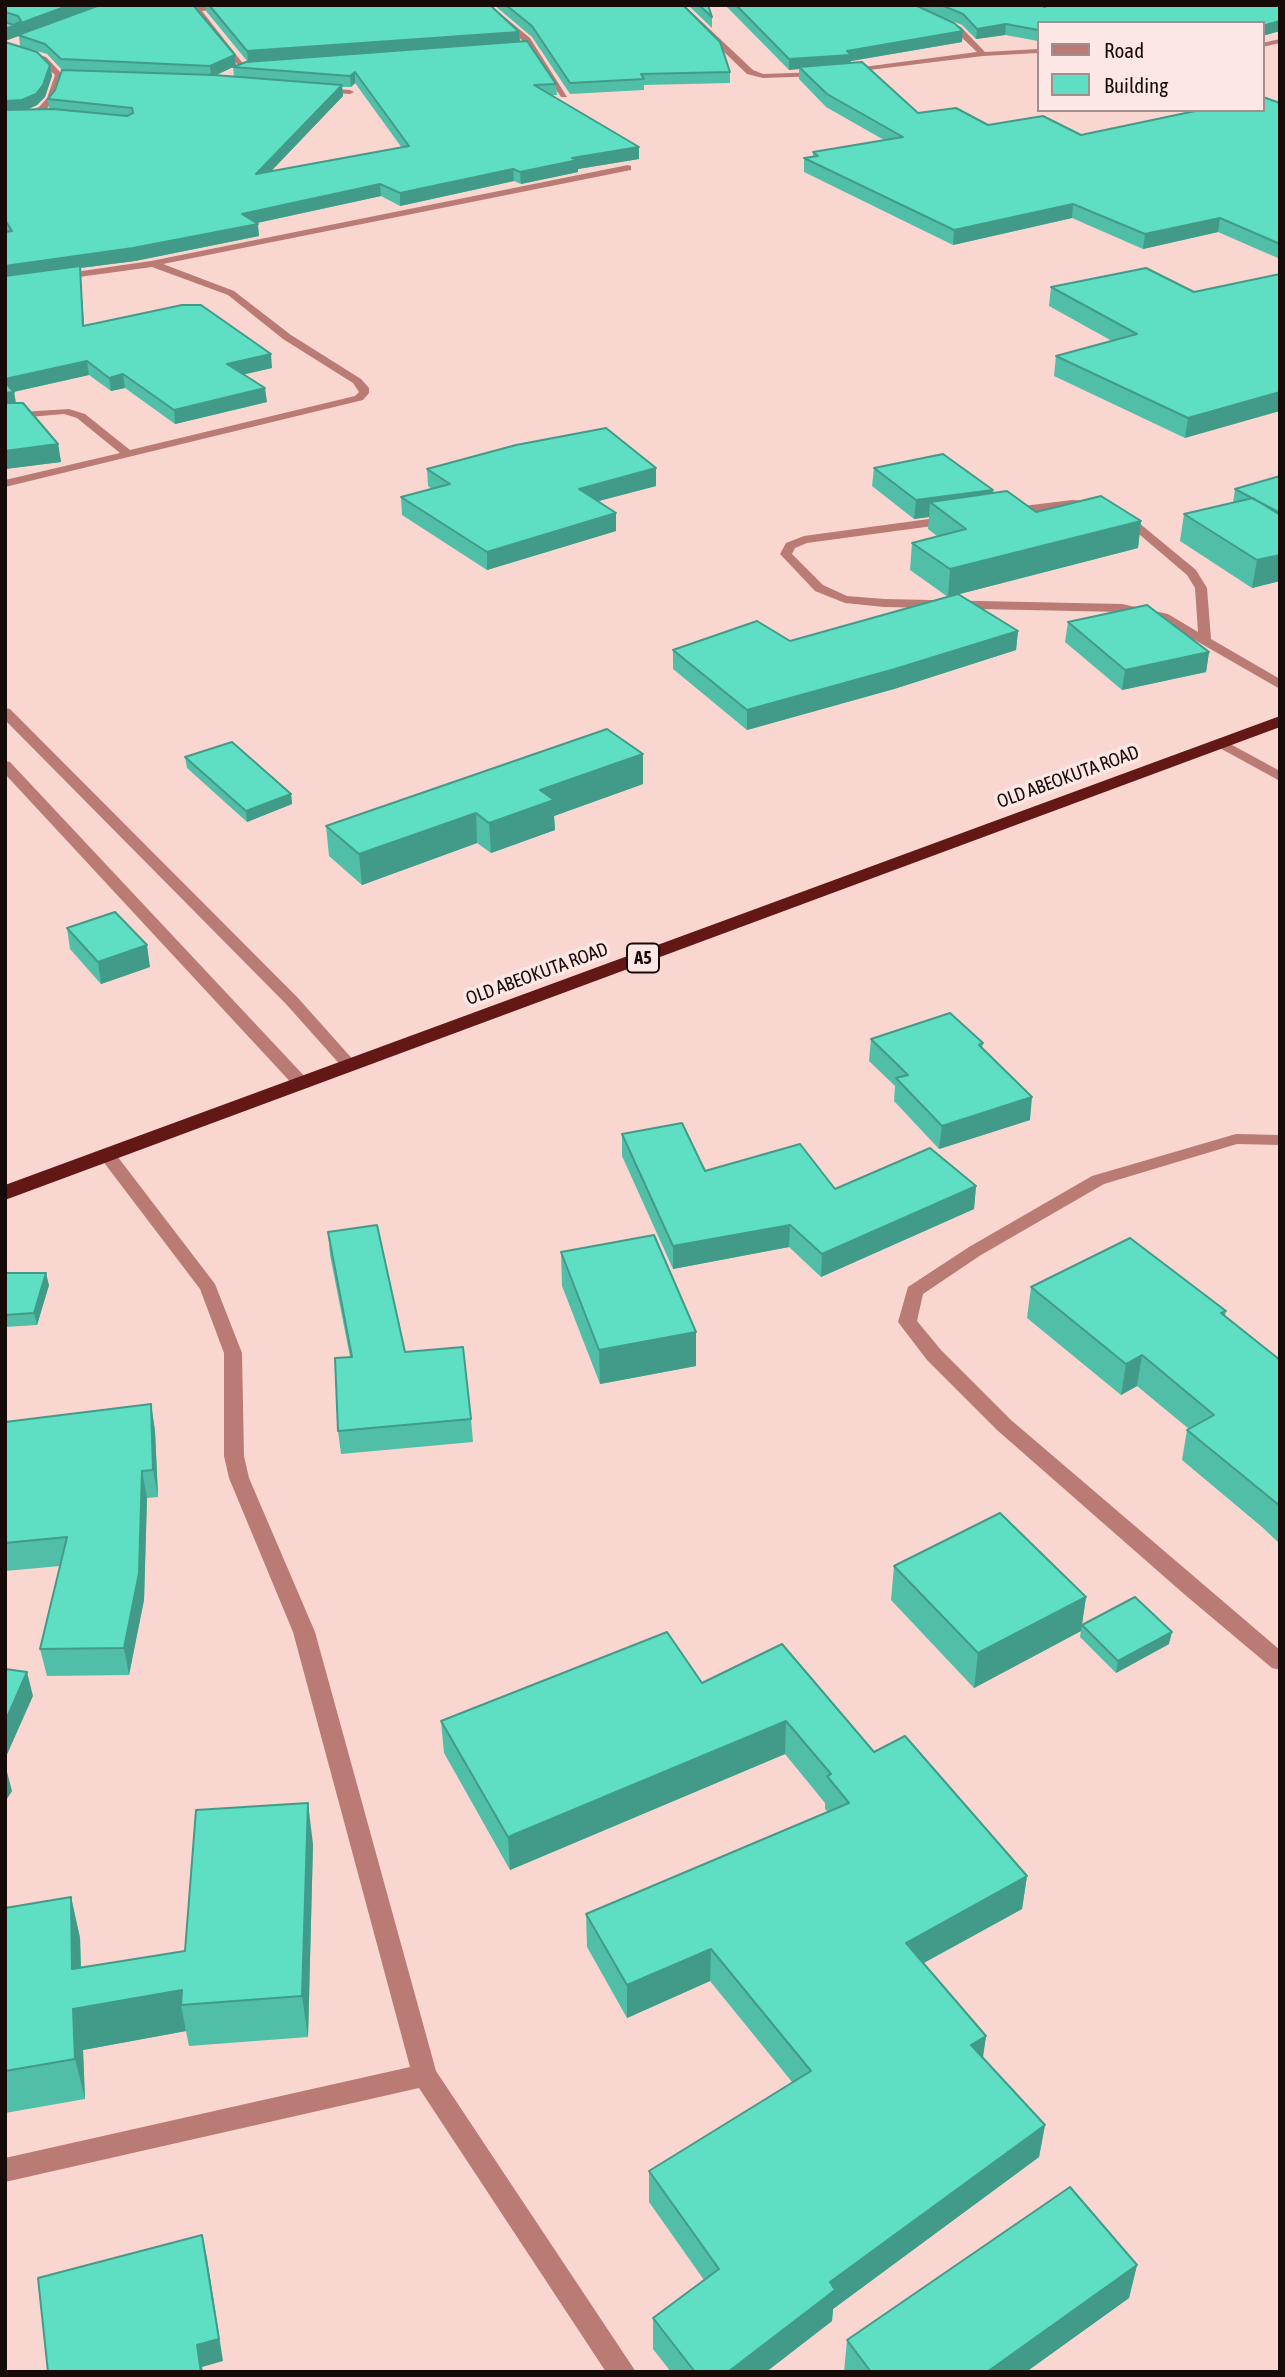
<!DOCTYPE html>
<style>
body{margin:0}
#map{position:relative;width:1285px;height:2377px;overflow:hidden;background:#fad6d1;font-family:"Asap Condensed",sans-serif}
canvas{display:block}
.frame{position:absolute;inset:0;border:7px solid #170b0a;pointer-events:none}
.legend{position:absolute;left:1037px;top:21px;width:228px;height:91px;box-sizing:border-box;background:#fde7e4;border:2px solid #a18f8d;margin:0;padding:9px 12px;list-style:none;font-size:21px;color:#170b0a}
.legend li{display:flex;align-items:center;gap:14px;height:35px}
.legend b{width:35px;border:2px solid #a18f8d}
</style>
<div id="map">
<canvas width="1285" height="2377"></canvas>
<div class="frame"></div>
<ul class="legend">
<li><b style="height:9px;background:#bb7b75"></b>Road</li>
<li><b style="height:19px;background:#5edec2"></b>Building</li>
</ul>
</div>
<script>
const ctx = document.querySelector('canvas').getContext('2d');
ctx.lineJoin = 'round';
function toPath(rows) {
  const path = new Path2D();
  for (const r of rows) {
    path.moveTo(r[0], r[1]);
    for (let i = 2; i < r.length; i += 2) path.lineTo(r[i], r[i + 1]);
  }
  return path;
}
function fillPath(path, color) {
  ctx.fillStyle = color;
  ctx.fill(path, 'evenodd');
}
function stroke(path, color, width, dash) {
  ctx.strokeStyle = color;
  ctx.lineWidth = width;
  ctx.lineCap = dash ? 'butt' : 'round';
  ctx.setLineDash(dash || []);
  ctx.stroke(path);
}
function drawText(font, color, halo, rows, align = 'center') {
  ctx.font = font + ' "Asap Condensed",sans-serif';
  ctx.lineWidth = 7;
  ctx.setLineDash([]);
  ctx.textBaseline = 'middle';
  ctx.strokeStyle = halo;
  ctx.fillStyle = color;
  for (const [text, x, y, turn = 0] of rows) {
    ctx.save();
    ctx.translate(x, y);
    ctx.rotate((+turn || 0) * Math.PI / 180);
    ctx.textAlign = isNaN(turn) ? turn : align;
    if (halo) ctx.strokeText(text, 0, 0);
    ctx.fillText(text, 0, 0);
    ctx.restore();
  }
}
const minor = toPath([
 [217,5,263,5,202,11,248,70,242,70,195,11,171,10,217,5],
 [481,5,490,5,530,38,567,97,561,97,524,42,481,5],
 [675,5,684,5,753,70,763,74,820,72,824,74,820,76,763,78,747,74,675,5],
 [896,5,907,5,961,27,985,52,1038,49,1038,53,983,56,845,73,848,69,977,52,955,31,896,5],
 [1280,39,1280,43,1262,47,1262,43,1280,39],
 [5,44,46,57,61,73,87,78,83,80,62,78,55,98,45,111,22,117,22,113,39,107,47,98,55,75,40,61,5,49,5,44],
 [321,88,350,90,354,92,350,94,318,92,321,88],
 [628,165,631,166,631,170,163,264,234,291,291,335,361,379,369,388,369,393,363,400,5,487,5,480,120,453,77,418,64,414,5,419,5,413,69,409,85,414,130,450,355,396,359,392,353,383,283,339,228,295,152,267,57,280,54,279,54,275,151,261,628,165],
 [1072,500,1097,501,1103,505,1097,509,1072,506,1007,516,1001,512,1007,508,1072,500],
 [1119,513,1127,513,1196,570,1207,588,1211,639,1280,679,1280,689,1160,620,1122,612,884,607,845,603,815,591,780,554,786,543,804,536,951,516,955,517,955,523,807,543,795,548,792,554,823,585,847,596,884,599,1122,604,1168,614,1198,632,1195,588,1187,575,1119,517,1119,513],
 [5,708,10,709,298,998,356,1063,358,1066,356,1069,344,1069,286,1004,5,720,5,708],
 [1221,739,1280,771,1280,781,1216,746,1214,743,1221,739],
 [5,761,10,762,308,1080,310,1084,308,1088,296,1088,5,774,5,761],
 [1236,1134,1280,1135,1280,1145,1237,1144,1104,1184,981,1255,923,1294,917,1321,941,1350,1011,1420,1280,1650,1280,1670,1272,1668,1184,1594,997,1430,927,1360,898,1322,908,1287,969,1247,1092,1176,1236,1134],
 [108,1151,114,1152,215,1284,242,1353,244,1456,249,1478,315,1632,436,2071,636,2372,606,2372,419,2088,5,2182,5,2158,410,2067,293,1632,229,1478,224,1456,224,1353,200,1289,99,1156,108,1151]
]);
const highway = toPath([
 [1280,716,1280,727,5,1200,5,1185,1280,716]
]);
const wall = toPath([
 [5,5,236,66,247,61,206,11,206,5,490,5,519,32,520,41,556,84,557,95,551,95,639,147,639,159,578,169,578,172,521,184,514,181,400,206,381,196,257,223,259,236,135,261,80,268,84,326,272,368,243,374,267,402,175,424,125,388,111,391,89,375,14,392,16,403,58,444,61,462,5,469,5,232,7,232,5,228,5,42,50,65,52,76,45,97,37,105,27,110,49,109,48,99,55,90,62,70,47,54,20,46,19,36,5,41],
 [233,67,234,77,215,76],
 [355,83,402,148,271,171,343,96,342,87,351,87],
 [494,5,683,5,730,72,730,83,644,85,644,90,570,94,532,37],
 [688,5,708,5,712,17,712,28],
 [725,5,1280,5,1280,31,1262,36,1262,23,1038,23,1038,41,1005,35,976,39,962,25,916,6,962,42,851,61,851,63,918,113,988,125,1081,135,1280,103,1280,259,1218,232,1143,249,1072,218,953,245,804,172,804,158,813,157,813,152,884,140,826,107,799,79,799,69,789,70],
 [1280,274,1185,438,1054,376,1056,356,1112,341,1049,306,1051,287,1194,292],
 [874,468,993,490,992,493,1036,512,1141,521,1138,548,948,597,910,570,912,543,937,536,928,529,929,517,914,519,872,486],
 [427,469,656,486,598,501,616,531,487,570,402,515,401,497,432,489,428,486],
 [1280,476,1280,581,1252,588,1180,541,1184,514,1233,503,1235,489],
 [1068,622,1209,652,1206,672,1122,690,1065,642],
 [1018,631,1016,650,894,689,747,730,673,669,673,650,790,641],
 [185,757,291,794,292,804,247,822,187,768],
 [643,784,554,816,555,830,491,853,477,843,362,885,329,856,326,826],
 [67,928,150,967,101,984,70,949],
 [871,1039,983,1043,982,1048,1030,1120,939,1149,894,1101,895,1086,869,1061],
 [622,1134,705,1171,835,1189,976,1186,974,1209,821,1277,789,1247,673,1269,622,1156],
 [328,1232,405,1352,471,1419,473,1442,341,1454,338,1431,350,1357,330,1255],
 [561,1252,696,1332,696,1366,600,1384,562,1286],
 [5,1273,49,1285,37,1325,5,1327],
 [1031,1287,1226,1311,1225,1316,1280,1360,1280,1544,1262,1527,1182,1460,1187,1430,1189,1429,1137,1386,1121,1395,1027,1318],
 [151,1404,155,1431,158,1497,147,1498,144,1600,129,1675,47,1676,40,1649,60,1566,5,1571,5,1422],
 [894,1566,1086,1597,1081,1631,974,1688,891,1600],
 [1082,1625,1169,1644,1116,1673,1080,1637],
 [702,1683,874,1752,1027,1876,1022,1909,923,1963,986,2036,983,2058,1045,2125,1039,2157,833,2309,832,2321,766,2372,671,2372,653,2349,653,2318,704,2280,649,2202,649,2171,792,2082,710,1981,627,2018,587,1947,586,1914,828,1812,825,1809,825,1803,785,1754,510,1870,444,1753,441,1721],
 [313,1844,308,2037,189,2046,186,2031,83,2050,85,2099,5,2113,5,1908,71,1897,80,1938,81,1968,185,1951],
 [1137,2265,1129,2298,1026,2372,844,2372,847,2340]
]);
const shadedWall = toPath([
 [70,5,99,5,5,41,5,29],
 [1280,21,1280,31,1262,36,1262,26],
 [1006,24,1005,35,976,39,977,29],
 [963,31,962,42,851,61,851,66,799,67,799,69,789,70,789,59,847,51],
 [519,32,520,43,248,62,247,51],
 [235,55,236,66,211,77,210,66],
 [50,65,52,76,45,97,37,105,23,111,5,113,5,101],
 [355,72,355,83,351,87,350,76],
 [342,85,343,96,257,186,256,174],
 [639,147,639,159,578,169,578,172,521,184,520,172,572,158],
 [513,169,514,181,400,206,400,193],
 [380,184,381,196,243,226,242,214],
 [1073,204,1072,218,953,245,954,230],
 [1220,218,1218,232,1143,249,1145,234],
 [258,224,259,236,135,261,80,268,85,340,5,279,5,266],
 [271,354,272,368,229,378,227,364],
 [87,361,89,375,8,393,5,379],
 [123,374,125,388,111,391,109,378],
 [265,388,267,402,175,424,174,410],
 [14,392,17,410,5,411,5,393],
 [1280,392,1280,411,1185,438,1188,418],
 [58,444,61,462,5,469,5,451],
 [656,468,656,486,580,506,579,489],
 [993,490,991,508,930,502,929,517,914,519,916,500],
 [616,513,616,531,487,570,487,552],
 [1141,521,1138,548,948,597,950,569],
 [1280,555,1280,581,1252,588,1257,560],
 [1018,631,1016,650,894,689,747,730,747,710],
 [1209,652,1206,672,1122,690,1125,670],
 [643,754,643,784,554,816,555,830,491,853,489,823,540,790],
 [291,794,292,804,247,822,246,811],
 [476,813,477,843,362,885,359,854],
 [147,945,150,967,101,984,98,962],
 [1032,1097,1030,1120,939,1149,942,1126],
 [976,1186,974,1209,821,1277,822,1254],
 [790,1225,789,1247,673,1269,673,1246],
 [46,1273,49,1285,37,1325,34,1313],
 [696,1332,696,1366,600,1384,599,1350],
 [1142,1355,1137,1386,1121,1395,1126,1364],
 [151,1404,155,1431,158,1497,153,1470],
 [142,1471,147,1498,144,1600,129,1675,124,1648],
 [1086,1597,1081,1631,974,1688,978,1653],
 [1172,1632,1169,1644,1116,1673,1118,1661],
 [27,1672,33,1696,5,1759,5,1722],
 [786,1721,785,1754,510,1870,508,1837],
 [5,1768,6,1768,12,1791,5,1802],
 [308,1803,313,1844,308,2037,302,1996],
 [1027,1876,1022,1909,902,1975,906,1943],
 [71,1897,80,1938,82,2008,182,1990,181,2005,186,2031,83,2050,85,2099,75,2059],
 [711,1949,710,1981,627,2018,627,1985],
 [986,2036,981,2068,971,2045],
 [1045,2125,1039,2157,833,2309,832,2321,766,2372,728,2372,830,2282],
 [202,2235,207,2258,223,2361,202,2367,203,2372,201,2372,197,2345],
 [1137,2265,1129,2298,1026,2372,987,2372]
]);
const building = toPath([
 [5,5,70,5,5,29,5,22,14,25,21,21,18,16,5,12,5,5],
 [100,5,193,5,235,55,210,66,61,59,45,44,18,35,100,5],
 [209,5,490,5,519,32,247,51,209,5],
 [506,5,683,5,720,42,730,72,641,74,644,79,570,83,532,26,506,5],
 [699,5,708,5,712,17,699,5],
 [736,5,915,5,954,23,963,31,847,51,851,55,789,59,736,5],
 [941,5,1041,5,1044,7,1049,5,1280,5,1280,21,1262,26,1262,23,1038,23,1038,30,1006,24,977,29,963,14,941,5],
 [527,41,556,84,534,85,639,147,572,158,578,160,520,172,513,169,400,193,380,184,242,214,258,224,133,248,5,266,5,232,12,231,5,220,5,110,53,109,127,116,133,113,132,108,48,99,55,90,62,70,214,75,342,85,256,174,409,146,355,72,350,76,233,67,246,62,527,41],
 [5,42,37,52,50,65,43,85,36,94,22,100,5,101,5,42],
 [862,62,918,113,956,108,988,125,1043,116,1081,135,1200,110,1262,110,1263,97,1280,103,1280,244,1220,218,1145,234,1073,204,954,230,804,158,818,156,813,152,903,137,827,94,799,67,862,62],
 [80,266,83,326,182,305,201,305,271,354,227,364,265,388,174,410,123,374,109,378,87,361,5,379,5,276,80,266],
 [1146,268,1194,292,1280,274,1280,392,1188,418,1056,356,1137,334,1051,287,1146,268],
 [5,382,14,392,5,393,5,382],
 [5,403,23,403,58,444,5,451,5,403],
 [606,428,656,468,579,489,616,513,487,552,401,497,450,484,427,469,516,445,606,428],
 [943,454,993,490,916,500,874,468,943,454],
 [1280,476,1280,513,1235,489,1280,476],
 [1007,491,1036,512,1101,496,1141,521,950,569,912,543,966,529,930,502,1007,491],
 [1253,498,1280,515,1280,555,1257,560,1184,514,1253,498],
 [958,594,1018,631,895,669,747,710,673,650,757,621,790,641,958,594],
 [1147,605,1209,652,1125,670,1068,622,1147,605],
 [607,729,643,754,540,790,554,800,489,823,476,813,359,854,326,826,607,729],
 [232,742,291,794,246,811,185,757,232,742],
 [115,912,147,945,98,962,67,928,115,912],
 [950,1013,983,1043,979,1045,1032,1097,942,1126,896,1078,908,1075,871,1039,950,1013],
 [682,1123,705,1171,800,1144,835,1189,930,1148,976,1186,822,1254,790,1225,673,1246,622,1134,682,1123],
 [377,1225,405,1352,463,1347,471,1419,338,1431,335,1358,352,1357,328,1232,377,1225],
 [654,1235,696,1332,599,1350,561,1252,654,1235],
 [1130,1238,1226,1311,1221,1313,1280,1360,1280,1506,1187,1430,1214,1415,1142,1355,1126,1364,1031,1287,1130,1238],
 [5,1273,46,1273,34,1313,5,1315,5,1273],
 [151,1404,153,1470,142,1471,139,1573,124,1648,40,1649,67,1537,5,1543,5,1422,151,1404],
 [1000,1513,1086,1597,978,1653,894,1566,1000,1513],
 [1135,1597,1172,1632,1118,1661,1082,1625,1135,1597],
 [667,1632,702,1683,782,1644,874,1752,905,1736,1027,1876,906,1943,986,2036,971,2045,1045,2125,830,2282,835,2290,728,2372,695,2372,653,2318,719,2269,649,2171,811,2071,711,1949,627,1985,586,1914,849,1803,827,1776,831,1774,786,1721,508,1837,441,1721,667,1632],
 [5,1669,27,1672,5,1722,5,1669],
 [308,1803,302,1996,181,2005,182,1990,73,2009,75,2059,5,2071,5,1908,71,1897,72,1969,185,1951,196,1810,308,1803],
 [1070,2187,1137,2265,987,2372,871,2372,847,2340,1070,2187],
 [202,2235,219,2339,197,2345,201,2372,48,2372,38,2278,202,2235]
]);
const shields = [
 [643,958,32]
];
const shieldNames = [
 ["A5",643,958]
];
const streetNames = [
 ["OLD ABEOKUTA ROAD",1068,777,-20],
 ["OLD ABEOKUTA ROAD",537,974,-20]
];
fillPath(minor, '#bb7b75');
fillPath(highway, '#631816');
fillPath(wall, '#51bfa7');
fillPath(shadedWall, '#429b88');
fillPath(building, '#5edec2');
stroke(building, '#429b88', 2);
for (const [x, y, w] of shields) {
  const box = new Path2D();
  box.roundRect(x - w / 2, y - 14.5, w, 29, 5);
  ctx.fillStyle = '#fde7e4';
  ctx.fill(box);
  stroke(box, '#170b0a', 2);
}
drawText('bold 18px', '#170b0a', null, shieldNames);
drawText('19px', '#170b0a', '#fde7e4', streetNames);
</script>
